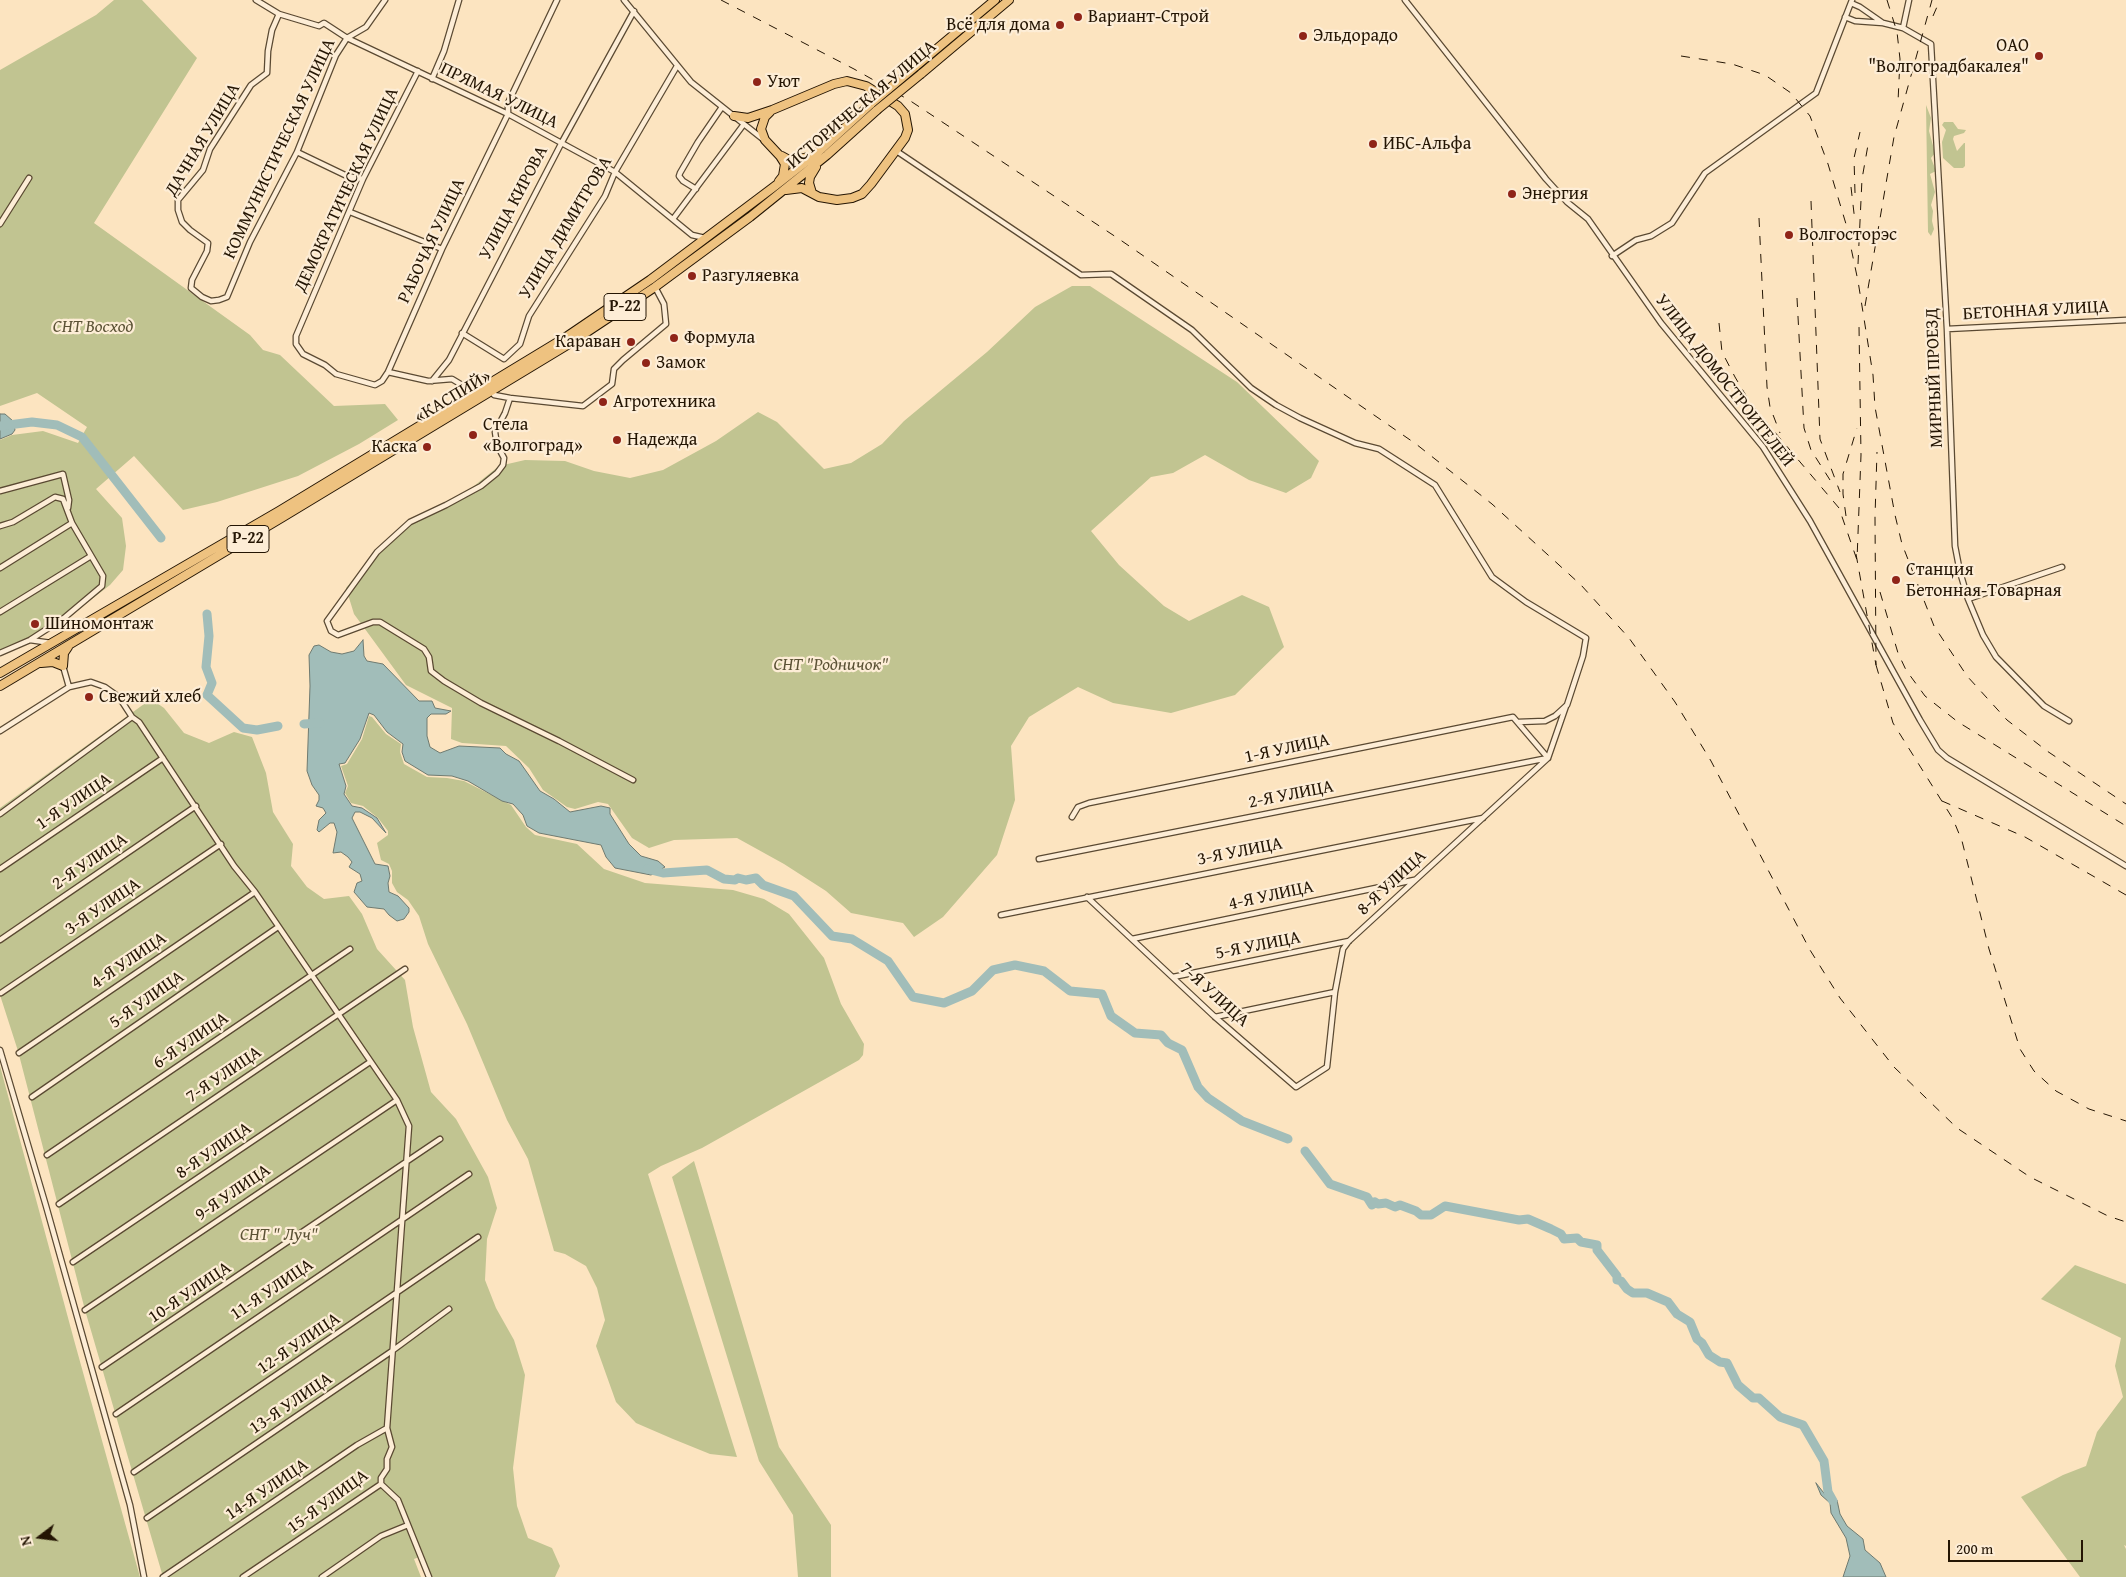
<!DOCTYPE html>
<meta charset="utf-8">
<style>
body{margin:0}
#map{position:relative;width:2126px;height:1577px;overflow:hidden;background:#fce4c0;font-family:"Gentium Book Plus",serif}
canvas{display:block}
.north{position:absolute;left:15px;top:1512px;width:50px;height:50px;-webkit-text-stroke:4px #fdedd6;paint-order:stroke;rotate:255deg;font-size:14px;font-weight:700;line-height:20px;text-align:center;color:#241503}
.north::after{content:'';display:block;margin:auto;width:18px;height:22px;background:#241503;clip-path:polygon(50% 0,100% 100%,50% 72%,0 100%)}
.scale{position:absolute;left:1948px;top:1540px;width:135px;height:22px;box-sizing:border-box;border:2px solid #241503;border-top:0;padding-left:6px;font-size:15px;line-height:18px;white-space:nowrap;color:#241503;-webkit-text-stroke:4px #fdedd6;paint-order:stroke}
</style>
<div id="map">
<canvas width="2126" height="1577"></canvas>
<div class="north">N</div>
<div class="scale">200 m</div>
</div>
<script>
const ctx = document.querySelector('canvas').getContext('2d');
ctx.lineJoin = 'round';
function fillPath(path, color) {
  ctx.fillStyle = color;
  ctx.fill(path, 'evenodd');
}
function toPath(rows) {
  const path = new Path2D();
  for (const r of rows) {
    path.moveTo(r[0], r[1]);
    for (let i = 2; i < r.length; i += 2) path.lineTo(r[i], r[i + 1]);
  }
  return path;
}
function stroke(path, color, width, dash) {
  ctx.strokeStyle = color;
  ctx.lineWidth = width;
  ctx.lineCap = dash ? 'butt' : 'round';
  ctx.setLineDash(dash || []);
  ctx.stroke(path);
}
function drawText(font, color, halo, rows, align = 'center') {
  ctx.font = font + ' "Gentium Book Plus",serif';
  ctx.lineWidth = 4.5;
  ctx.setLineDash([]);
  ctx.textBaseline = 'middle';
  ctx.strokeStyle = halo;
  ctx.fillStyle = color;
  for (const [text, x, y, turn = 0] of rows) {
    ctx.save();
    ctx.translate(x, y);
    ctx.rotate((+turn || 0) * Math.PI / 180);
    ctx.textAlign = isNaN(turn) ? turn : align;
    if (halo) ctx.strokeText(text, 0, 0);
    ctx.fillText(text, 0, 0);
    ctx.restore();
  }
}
const green = toPath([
 [114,0,142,0,197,58,94,223,250,335,263,350,280,355,334,406,385,404,398,420,359,444,298,476,217,502,183,510,134,456,96,489,122,518,126,546,123,570,110,585,66,619,31,642,0,655,0,440,12,435,43,431,78,443,87,427,37,393,0,406,0,70,96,15],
 [1926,105,1931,118,1929,131,1935,153,1931,158,1936,171,1930,174,1935,192,1931,205,1933,211,1932,221,1934,229,1931,236,1928,232],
 [1944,122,1953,122,1958,129,1966,130,1964,133,1954,136,1953,139,1957,151,1964,143,1965,143,1965,166,1963,168,1954,168,1943,158,1942,142,1946,130,1942,125],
 [1072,286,1090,286,1237,382,1319,461,1311,478,1286,493,1249,480,1205,455,1173,473,1151,477,1091,531,1119,565,1164,606,1189,621,1242,595,1269,607,1284,647,1235,695,1171,713,1113,703,1078,687,1029,717,1011,746,1015,800,997,855,943,917,914,937,903,923,851,913,826,891,784,864,737,838,674,840,649,848,632,838,608,804,598,802,575,809,567,807,543,790,529,768,506,746,462,743,451,739,452,708,406,685,354,614,346,588,384,542,409,520,469,490,499,466,525,460,565,461,594,471,630,478,663,470,716,441,758,412,777,422,824,469,851,463,882,444,904,421,987,352,1035,307],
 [151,699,164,708,184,733,209,743,234,732,252,737,266,773,273,812,293,844,291,866,307,887,324,899,349,896,362,914,377,949,405,980,413,1027,431,1092,456,1119,488,1177,497,1208,487,1239,485,1280,496,1308,514,1340,525,1375,513,1468,517,1506,528,1538,552,1548,560,1566,555,1577,429,1577,419,1557,414,1559,421,1577,163,1577,85,1310,18,1051,0,995,0,808],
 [369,716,372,717,386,734,401,744,400,752,404,764,427,777,447,778,464,781,511,805,526,827,535,835,577,844,604,869,645,883,733,890,764,899,789,914,824,958,841,1004,864,1044,863,1055,859,1060,702,1148,661,1166,648,1174,737,1457,710,1454,673,1439,636,1423,616,1402,596,1346,605,1320,597,1288,586,1266,565,1254,554,1251,528,1159,507,1120,467,1024,428,944,419,916,408,900,397,892,392,883,392,871,389,864,381,860,377,843,388,835,388,831,378,818,363,806,351,803,345,793,348,786,341,766,347,764,362,739],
 [0,1066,74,1340,140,1577,0,1577],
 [694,1161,779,1447,831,1525,831,1577,798,1577,793,1515,759,1461,672,1177],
 [2075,1265,2126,1284,2126,1546,2124,1545,2126,1549,2126,1577,2080,1577,2021,1497,2063,1475,2086,1466,2097,1432,2123,1397,2115,1366,2121,1338,2041,1299]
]);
const water = toPath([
 [0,414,5,414,13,421,15,430,12,434,0,439,0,414],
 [363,640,364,656,367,661,383,664,419,701,432,701,435,708,451,711,446,714,431,714,427,718,427,736,430,747,440,753,459,746,500,748,506,754,519,761,540,791,554,799,570,812,601,806,610,808,610,814,629,844,641,856,658,861,665,867,651,875,615,868,606,857,601,845,539,833,527,826,523,815,513,804,502,801,468,781,452,776,428,775,405,761,402,752,403,744,387,732,374,715,369,713,360,739,345,763,339,764,346,786,344,794,352,806,362,808,377,818,386,833,372,818,360,812,355,812,352,818,375,864,388,866,390,876,388,883,389,892,398,896,409,908,409,912,404,919,397,921,389,915,384,909,367,907,354,892,357,883,362,881,360,874,349,867,352,862,348,857,341,852,333,853,337,832,334,823,330,823,319,832,317,830,319,820,326,813,323,808,316,806,319,800,319,795,312,785,307,771,310,686,309,655,314,646,319,645,331,652,342,654,354,651,363,640],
 [1816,1483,1827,1497,1828,1492,1837,1500,1840,1514,1847,1526,1863,1539,1865,1550,1880,1563,1886,1577,1843,1577,1850,1556,1846,1538,1831,1513,1830,1503,1821,1495,1816,1483]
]);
const river = toPath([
 [0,426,32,422,57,425,82,437,161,538],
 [207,614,209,636,206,667,212,683,207,695,243,728,257,730,278,726],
 [304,724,320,723],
 [647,869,663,873,707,870,724,879,735,880,738,878,746,880,756,878,763,885,794,896,832,936,852,939,888,961,913,997,944,1003,972,991,993,970,1015,965,1044,971,1070,991,1102,994,1111,1016,1135,1033,1161,1035,1168,1043,1182,1050,1198,1087,1208,1098,1242,1121,1288,1139],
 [1305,1151,1330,1184,1367,1197,1372,1205,1375,1202,1378,1204,1386,1203,1395,1207,1400,1205,1416,1211,1421,1215,1431,1215,1445,1206,1519,1220,1528,1219,1551,1229,1561,1234,1564,1239,1577,1238,1581,1242,1597,1245,1597,1250,1617,1276,1617,1280,1621,1281,1627,1289,1633,1293,1647,1293,1668,1302,1677,1314,1690,1322,1697,1339,1702,1343,1709,1355,1720,1362,1727,1363,1738,1385,1753,1398,1759,1398,1780,1417,1803,1425,1824,1461,1828,1492,1833,1501]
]);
const minor = toPath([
 [256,0,279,14,319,26,324,23,347,38,508,114,615,172,692,235,705,238],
 [624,0,691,82,764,140],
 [1405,0,1546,179,1567,202,1588,219,1661,323,1763,447,1810,521,1920,720,1938,750,1947,758,2126,866],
 [279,14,272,30,268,51,267,73,251,85,210,149,203,170,178,200,178,210,182,222,190,230,208,243,207,251,192,280,191,288,202,297,211,301,219,300,227,297,250,242,297,152,336,55,347,38,366,27,385,0],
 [1845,17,1855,21,1883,23,1860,7,1851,3],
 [1883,23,1903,28,1931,44,1947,329,1955,546,1960,572,1968,599,1983,635,1996,657,2044,706,2069,721],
 [1903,28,1909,0],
 [418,71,363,179,296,336,296,344,303,354,325,365,336,374,375,385,382,381,388,372,442,249,508,114,508,103,557,0],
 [432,79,444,51,459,0],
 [895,150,1081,275,1111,274,1192,330,1251,388,1276,405,1300,418,1355,443,1379,449,1435,485,1492,577,1526,602,1586,638,1583,656,1567,705,1555,716,1545,721,1518,722],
 [297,152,347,176,363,179],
 [696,189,683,181,679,176,680,173,698,142,722,107],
 [350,212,442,249],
 [673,219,744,124],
 [0,224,29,178],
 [1612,256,1636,240,1651,236,1672,223,1705,173,1816,93,1852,0],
 [1947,329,2126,320],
 [462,333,504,359,520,344,529,316,605,196,615,172,677,66],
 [388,372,428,381,452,379,462,385,470,382,480,389],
 [432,381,449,360,562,142,634,11],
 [492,391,494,395,510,398,583,406,612,384,614,369,623,360,666,324,664,304,655,287],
 [510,398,505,413,495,432,497,445,504,458,503,465,497,473,481,486,446,505,410,522,377,552,327,621,331,631,338,635,373,622,380,622,424,649,429,657,431,671,444,681,481,703,559,741,633,780],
 [0,491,63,474,69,500,68,508],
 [0,526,13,522,55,497,63,499,72,523,103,576,102,586,64,618,30,640,0,653],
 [0,568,72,523],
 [1968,599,2062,567],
 [0,612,91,556],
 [30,640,51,643],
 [63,666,69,687,91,682,105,687,119,697,132,717,139,722,234,866,255,892,397,1100,409,1126,387,1428,392,1447,387,1459,387,1469,381,1478,381,1484,243,1577],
 [0,731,69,687],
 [0,814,132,717],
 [1072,817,1078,807,1089,803,1513,717,1548,758],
 [1039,859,1548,758],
 [0,869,163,758],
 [1087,897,1215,1017,1296,1087,1327,1067,1335,992,1343,949,1349,941,1548,758,1566,706],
 [1001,915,1483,818],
 [1132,939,1414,880],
 [0,940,196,806],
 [1173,977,1349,941],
 [1,993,221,844],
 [1215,1017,1335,992],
 [0,1050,46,1206,130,1505,144,1577],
 [19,1053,255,892],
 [32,1097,278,927],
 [47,1155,350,949],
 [59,1204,405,969],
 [73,1262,370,1062],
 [85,1310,397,1100],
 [102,1367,440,1139],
 [116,1414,469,1174],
 [134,1472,478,1237],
 [381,1484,398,1500,429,1577],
 [147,1518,392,1351,449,1309],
 [163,1577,357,1445,387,1428],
 [322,1577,381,1536,408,1525]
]);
const trunk = toPath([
 [915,67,995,0],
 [921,74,1009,0],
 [770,112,765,117,761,129,765,140,780,156,785,164,783,176,779,181],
 [734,116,748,118,772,110,834,84,847,81,866,86,898,106,905,114,908,130,905,138,871,184,862,194,852,198,837,200,819,197,802,188,786,190],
 [782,156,791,161,808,157],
 [812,193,809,183,810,177,816,167],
 [41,663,53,662,63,666,64,653,68,647],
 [0,673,279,511,566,337,650,280,775,186,817,153,872,103],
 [0,686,283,517,569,344,655,287,750,217,827,155,877,110]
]);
const rail = toPath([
 [721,0,854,69,909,100,1119,239,1416,444,1492,504,1581,585,1629,638,1675,702,1711,761,1810,950,1840,998,1894,1067,1957,1128,2030,1177,2108,1216,2126,1222],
 [1887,0,1897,32,1900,59,1898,102],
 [1933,16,1940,0],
 [1681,56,1732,64,1765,75,1791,93,1810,116,1828,164,1846,224,1858,281,1873,375,1875,407,1895,515,1902,544,1934,626,1967,676,2007,720,2047,751,2126,804],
 [1851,187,1855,222],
 [1855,193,1854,158,1860,132],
 [1811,201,1820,439,1840,492],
 [1759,218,1767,387,1770,407,1780,433],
 [1858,264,1862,179,1868,145],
 [1797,298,1804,428,1811,450,1830,480],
 [1865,306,1894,137,1932,0],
 [1719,323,1722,352,1735,377,1751,404,1839,508,1857,560,1861,455,1859,326],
 [1846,516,1843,494,1843,474,1857,428],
 [1856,554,1876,665,1875,517,1877,452],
 [1880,592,1898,653,1906,670,1925,696,1958,722,2126,826],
 [1876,665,1893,723,1953,819,1962,841,1989,949,2020,1049,2034,1071,2056,1091,2089,1109,2126,1121],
 [1942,801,2025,837,2126,895]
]);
const trunkBridge = toPath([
 [872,103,915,67],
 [877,110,921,74]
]);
const markers = [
 [1078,17,5,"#8f2418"],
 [1060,25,5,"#8f2418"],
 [1303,36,5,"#8f2418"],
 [2039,56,5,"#8f2418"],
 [757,82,5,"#8f2418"],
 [1373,144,5,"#8f2418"],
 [1512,194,5,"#8f2418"],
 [1789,235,5,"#8f2418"],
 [692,276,5,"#8f2418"],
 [674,338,5,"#8f2418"],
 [631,342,5,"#8f2418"],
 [646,363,5,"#8f2418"],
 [603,402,5,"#8f2418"],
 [473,435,5,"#8f2418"],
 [617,440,5,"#8f2418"],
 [427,447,5,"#8f2418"],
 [1896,580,5,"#8f2418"],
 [35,624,5,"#8f2418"],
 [89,697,5,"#8f2418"]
];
const shields = [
 [625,307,42],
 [248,539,42]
];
const shieldNames = [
 ["Р-22",625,307],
 ["Р-22",248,539]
];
const poiNames = [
 ["Вариант-Строй",1088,17],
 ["Всё для дома",1050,25,"right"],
 ["Эльдорадо",1313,36],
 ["ОАО",2029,46,"right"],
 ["\"Волгоградбакалея\"",2029,67,"right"],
 ["Уют",767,82],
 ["ИБС-Альфа",1383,144],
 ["Энергия",1522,194],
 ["Волгосторэс",1799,235],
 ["Разгуляевка",702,276],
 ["Формула",684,338],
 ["Караван",621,342,"right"],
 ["Замок",656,363],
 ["Агротехника",613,402],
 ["Стела",483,425],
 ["«Волгоград»",483,446],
 ["Надежда",627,440],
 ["Каска",417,447,"right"],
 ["Станция",1906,570],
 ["Бетонная-Товарная",1906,591],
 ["Шиномонтаж",45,624],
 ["Свежий хлеб",99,697]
];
const streetNames = [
 ["ПРЯМАЯ УЛИЦА",499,96,26],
 ["ИСТОРИЧЕСКАЯ УЛИЦА",862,105,-40],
 ["ДАЧНАЯ УЛИЦА",203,140,-59],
 ["КОММУНИСТИЧЕСКАЯ УЛИЦА",280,149,-65],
 ["ДЕМОКРАТИЧЕСКАЯ УЛИЦА",347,190,-65],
 ["УЛИЦА КИРОВА",514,203,-62],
 ["УЛИЦА ДИМИТРОВА",566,228,-59],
 ["РАБОЧАЯ УЛИЦА",432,241,-65],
 ["БЕТОННАЯ УЛИЦА",2036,311,-3],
 ["МИРНЫЙ ПРОЕЗД",1935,378,-92],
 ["УЛИЦА ДОМОСТРОИТЕЛЕЙ",1724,381,52],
 ["«КАСПИЙ»",453,397,-31],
 ["1-Я УЛИЦА",1287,749,-12],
 ["2-Я УЛИЦА",1291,795,-11],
 ["1-Я УЛИЦА",74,802,-34],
 ["3-Я УЛИЦА",1240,852,-11],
 ["2-Я УЛИЦА",90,862,-34],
 ["8-Я УЛИЦА",1392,883,-43],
 ["4-Я УЛИЦА",1271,896,-12],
 ["3-Я УЛИЦА",103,907,-34],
 ["5-Я УЛИЦА",1258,946,-11],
 ["4-Я УЛИЦА",129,961,-34],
 ["7-Я УЛИЦА",1214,995,42],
 ["5-Я УЛИЦА",147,1000,-35],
 ["6-Я УЛИЦА",191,1041,-34],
 ["7-Я УЛИЦА",224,1075,-34],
 ["8-Я УЛИЦА",214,1151,-34],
 ["9-Я УЛИЦА",233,1193,-34],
 ["11-Я УЛИЦА",272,1290,-34],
 ["10-Я УЛИЦА",190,1293,-34],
 ["12-Я УЛИЦА",299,1344,-34],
 ["13-Я УЛИЦА",291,1404,-34],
 ["14-Я УЛИЦА",267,1490,-34],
 ["15-Я УЛИЦА",328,1502,-36]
];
const parkNames = [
 ["СНТ Восход",93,327],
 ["СНТ \"Родничок\"",831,665],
 ["СНТ \" Луч\"",279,1235]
];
fillPath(green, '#c1c491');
fillPath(water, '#a1bdb9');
stroke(water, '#6f7a70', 1);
stroke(river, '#a1bdb9', 9);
stroke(minor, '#5a4932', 7);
stroke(trunk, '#241503', 10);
stroke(minor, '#fdedd6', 4.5);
stroke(trunk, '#eec280', 8);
stroke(rail, '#241503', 1, [9, 9]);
stroke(trunkBridge, '#241503', 10, []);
stroke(trunkBridge, '#eec280', 8);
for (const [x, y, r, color] of markers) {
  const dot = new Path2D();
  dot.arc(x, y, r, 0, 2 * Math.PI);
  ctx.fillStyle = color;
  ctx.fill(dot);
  stroke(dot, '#fdedd6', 2);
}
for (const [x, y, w] of shields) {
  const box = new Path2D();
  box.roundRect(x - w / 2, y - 13.5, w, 27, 4);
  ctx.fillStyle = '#fdedd6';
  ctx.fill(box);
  stroke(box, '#241503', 1);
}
drawText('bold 16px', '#241503', null, shieldNames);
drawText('18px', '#241503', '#fdedd6', poiNames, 'left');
drawText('18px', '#241503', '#fdedd6', streetNames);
drawText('italic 18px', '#5b5235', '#fdedd6', parkNames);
</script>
